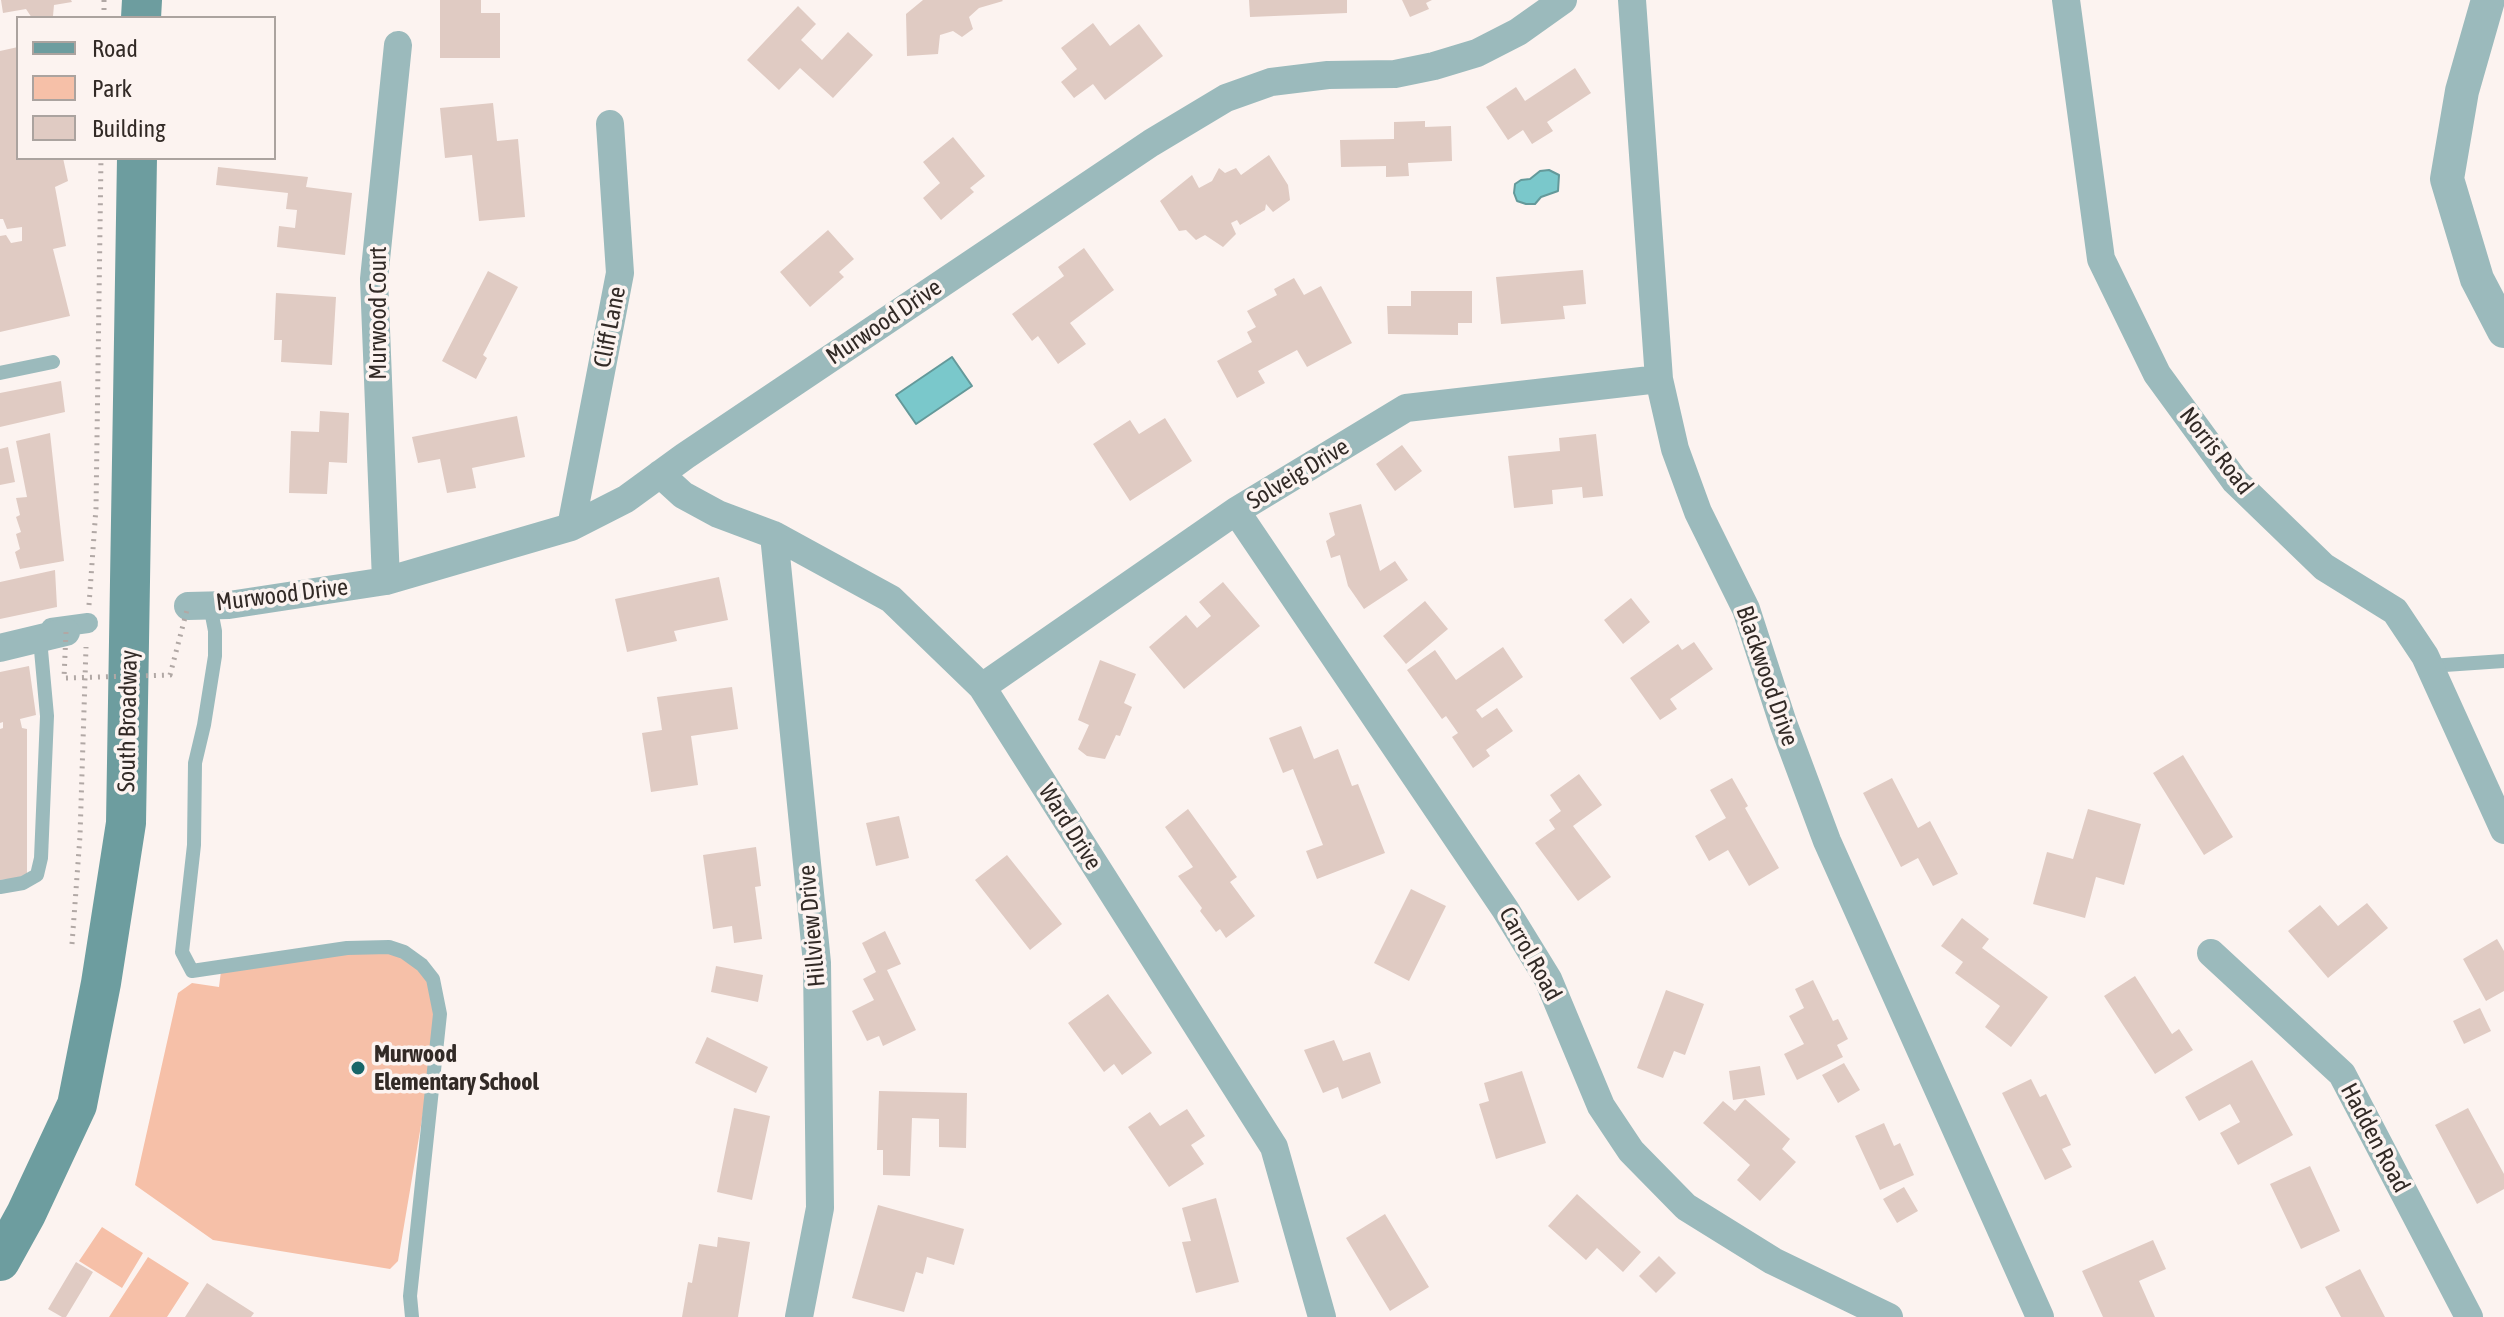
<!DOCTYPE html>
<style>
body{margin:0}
#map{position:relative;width:2504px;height:1317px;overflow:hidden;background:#fcf3f0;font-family:"Asap Condensed",sans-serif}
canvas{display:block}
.legend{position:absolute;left:16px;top:16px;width:260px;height:144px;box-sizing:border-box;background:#fcf3f0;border:2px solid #aba39f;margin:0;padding:10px 14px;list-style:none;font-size:24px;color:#322a26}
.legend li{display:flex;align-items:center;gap:16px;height:40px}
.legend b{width:40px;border:2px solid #aba39f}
</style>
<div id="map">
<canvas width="2504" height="1317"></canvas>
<ul class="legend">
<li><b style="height:10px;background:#6d9d9f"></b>Road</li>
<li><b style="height:22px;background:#f6c0a8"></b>Park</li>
<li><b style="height:22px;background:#e0cbc3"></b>Building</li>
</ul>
</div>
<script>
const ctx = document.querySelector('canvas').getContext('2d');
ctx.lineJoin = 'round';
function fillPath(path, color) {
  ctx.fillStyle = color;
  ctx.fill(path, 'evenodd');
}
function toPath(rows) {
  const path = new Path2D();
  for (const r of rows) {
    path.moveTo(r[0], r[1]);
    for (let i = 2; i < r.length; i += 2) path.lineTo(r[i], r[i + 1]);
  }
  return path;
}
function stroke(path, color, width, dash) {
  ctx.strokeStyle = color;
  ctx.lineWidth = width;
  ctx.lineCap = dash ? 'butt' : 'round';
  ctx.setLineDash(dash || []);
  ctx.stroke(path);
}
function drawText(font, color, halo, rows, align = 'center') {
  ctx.font = font + ' "Asap Condensed",sans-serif';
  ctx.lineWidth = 7;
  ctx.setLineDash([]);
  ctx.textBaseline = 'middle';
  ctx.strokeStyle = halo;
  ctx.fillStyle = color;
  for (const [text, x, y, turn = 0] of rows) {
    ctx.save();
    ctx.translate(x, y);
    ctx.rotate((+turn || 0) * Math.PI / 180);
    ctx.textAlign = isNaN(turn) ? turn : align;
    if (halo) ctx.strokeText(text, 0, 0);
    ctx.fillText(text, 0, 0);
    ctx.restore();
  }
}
const green = toPath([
 [380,945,421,965,436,1004,430,1072,398,1261,390,1269,213,1240,135,1185,178,993,192,983,219,987,221,971],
 [102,1227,143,1253,122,1288,79,1261],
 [148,1257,189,1283,167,1317,109,1317]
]);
const water = toPath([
 [1549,170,1559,175,1558,191,1541,197,1535,204,1526,204,1517,201,1514,193,1515,184,1521,180,1530,179,1540,171,1549,170],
 [952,357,972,386,916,424,896,395,952,357]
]);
const building = toPath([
 [1,0,71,0,72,2,54,5,53,16,32,18,26,9,3,13],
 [440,0,481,0,481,13,500,13,500,58,440,58],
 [923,0,1002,0,1003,1,979,8,969,17,973,29,962,37,953,31,940,35,938,54,907,56,906,14],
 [1249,0,1347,0,1347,13,1250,17],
 [1402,0,1432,0,1426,3,1429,9,1410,17],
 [798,6,816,24,801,40,822,60,848,32,873,55,833,98,800,68,779,90,747,60],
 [1093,23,1110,46,1139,24,1163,56,1105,100,1093,84,1074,98,1061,82,1077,69,1061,48],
 [18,47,18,158,63,158,68,181,55,187,66,246,53,249,70,316,0,332,0,236,6,235,11,243,22,241,22,227,7,229,3,219,0,219,0,51],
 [1575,68,1591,93,1547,122,1553,131,1532,144,1523,130,1508,140,1486,107,1516,87,1525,101],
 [493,103,497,141,518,139,525,217,479,221,472,155,445,158,440,108],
 [1425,121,1425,127,1451,126,1452,161,1408,163,1409,176,1386,177,1386,166,1341,167,1340,140,1394,139,1394,122],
 [953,137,985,176,970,188,974,192,941,220,923,198,940,183,923,162],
 [1269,155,1288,185,1290,200,1273,212,1266,204,1265,210,1240,225,1237,220,1231,223,1236,234,1223,247,1205,235,1196,240,1186,230,1179,231,1160,201,1192,175,1199,188,1212,181,1219,168,1225,173,1236,168,1241,175],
 [218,167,308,177,306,187,352,193,345,255,277,247,279,226,295,228,297,210,286,209,288,193,216,185],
 [828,230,854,259,839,272,844,277,810,307,780,272],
 [1084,248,1114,290,1070,323,1086,344,1058,364,1038,336,1032,341,1012,314,1064,276,1058,267],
 [1583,270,1586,304,1563,306,1565,319,1501,324,1496,277],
 [488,271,518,287,483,355,487,358,476,379,442,361],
 [1294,278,1304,295,1321,286,1352,343,1307,367,1297,350,1258,371,1265,383,1237,398,1217,361,1252,342,1247,332,1256,327,1247,311,1277,295,1274,289],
 [1411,291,1472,291,1472,323,1458,323,1458,335,1388,334,1387,306,1411,306],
 [276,293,336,297,332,365,281,362,282,340,274,340],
 [61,381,65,412,0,427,0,393],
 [320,411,349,413,347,463,329,462,327,494,289,493,291,431,319,432],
 [517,416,525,457,472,468,476,488,447,493,440,459,418,463,412,437],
 [1165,418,1192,461,1130,501,1093,444,1130,420,1139,434],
 [50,433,64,561,20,569,15,552,20,549,16,534,21,532,16,517,20,515,16,498,27,497,16,441],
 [1596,434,1603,496,1583,498,1582,487,1552,490,1553,504,1514,508,1508,456,1560,451,1559,438],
 [1402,445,1422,471,1395,491,1376,464],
 [8,447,15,482,0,485,0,449],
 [1361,504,1380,571,1395,561,1408,580,1364,609,1348,586,1340,555,1331,558,1326,541,1335,535,1329,513],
 [55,570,57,607,0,619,0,582],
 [719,577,728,620,674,631,677,641,627,652,615,599],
 [1223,582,1260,626,1184,689,1149,647,1186,615,1197,628,1211,616,1199,602],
 [1631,598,1650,622,1623,644,1604,620],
 [1425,601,1448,629,1406,664,1383,636],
 [1694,642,1713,669,1670,699,1677,709,1660,720,1630,678,1678,644,1682,650],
 [1503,647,1523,677,1476,710,1482,718,1497,708,1513,731,1486,750,1490,756,1473,768,1452,737,1458,733,1446,716,1442,719,1407,670,1435,650,1456,680],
 [1100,660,1136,674,1124,703,1132,707,1120,736,1116,735,1105,759,1087,756,1078,749,1089,725,1078,720],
 [29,666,36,715,20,719,22,728,27,729,27,877,0,880,0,729,3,728,3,722,0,723,0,672],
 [732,687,738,729,691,736,698,785,651,792,642,733,662,730,657,697],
 [1301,726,1314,759,1338,749,1352,786,1358,784,1385,853,1317,879,1306,851,1323,845,1293,769,1283,773,1269,738],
 [2183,755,2233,837,2204,855,2153,773],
 [1579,774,1602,805,1573,826,1611,877,1578,901,1535,843,1555,829,1549,820,1561,811,1550,795],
 [1732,778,1748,806,1745,808,1779,868,1749,886,1728,850,1709,861,1695,836,1726,818,1710,790],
 [1892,778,1918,828,1930,821,1958,874,1933,886,1918,858,1901,867,1863,793],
 [1188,809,1237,877,1230,882,1255,916,1226,938,1220,929,1216,932,1200,911,1202,908,1178,876,1193,867,1165,827],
 [2088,809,2141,824,2124,885,2096,877,2085,918,2033,904,2047,852,2073,859],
 [899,816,909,858,876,866,866,823],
 [756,847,761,886,755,887,762,939,734,943,732,926,713,929,703,855],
 [1007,855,1062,924,1030,950,975,880],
 [1411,889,1446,906,1409,981,1374,963],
 [2367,903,2388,928,2328,978,2288,931,2320,905,2338,926],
 [1962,918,1989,939,1982,948,2048,997,2011,1047,1985,1027,2000,1006,1955,973,1963,962,1941,946],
 [885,931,901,964,887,970,916,1030,883,1046,879,1036,867,1041,852,1011,874,1000,863,979,876,972,862,943],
 [2497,939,2504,951,2504,991,2486,1001,2463,959],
 [716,966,763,975,758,1002,711,992],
 [2135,976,2172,1034,2179,1029,2193,1050,2155,1074,2104,996],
 [1813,980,1833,1021,1838,1019,1848,1039,1837,1045,1843,1057,1797,1080,1784,1054,1804,1044,1789,1016,1804,1008,1795,989],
 [1666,990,1704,1004,1685,1055,1674,1051,1663,1078,1637,1068],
 [1108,994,1152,1053,1122,1075,1114,1064,1104,1072,1068,1023],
 [2480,1008,2491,1031,2464,1044,2453,1021],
 [707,1037,768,1067,756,1093,695,1063],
 [1334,1040,1343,1061,1370,1052,1381,1083,1342,1099,1338,1087,1323,1093,1304,1050],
 [2252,1060,2293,1135,2238,1165,2220,1133,2240,1122,2230,1104,2199,1121,2185,1097],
 [1844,1063,1860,1090,1838,1103,1822,1075],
 [1760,1066,1765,1095,1733,1100,1729,1071],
 [1522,1071,1546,1143,1496,1159,1479,1104,1489,1101,1484,1083],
 [2031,1079,2040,1097,2046,1094,2071,1145,2062,1149,2072,1167,2045,1180,2002,1093],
 [879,1091,967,1093,966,1148,939,1147,939,1119,912,1118,910,1176,883,1175,883,1150,877,1150],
 [1745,1099,1790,1139,1782,1149,1796,1162,1760,1201,1737,1180,1750,1165,1703,1123,1723,1101,1735,1111],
 [734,1108,770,1116,752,1200,717,1192],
 [2468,1108,2504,1174,2504,1189,2477,1204,2435,1125],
 [1187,1109,1205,1136,1191,1145,1204,1164,1169,1187,1128,1127,1150,1112,1160,1126],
 [1884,1123,1894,1146,1900,1143,1914,1175,1880,1190,1855,1136],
 [2310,1166,2340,1231,2301,1249,2270,1184],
 [1904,1187,1918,1211,1897,1223,1883,1199],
 [1577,1194,1641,1252,1623,1272,1597,1248,1586,1260,1548,1226],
 [1216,1198,1239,1282,1196,1293,1182,1242,1191,1241,1182,1208],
 [878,1205,964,1229,954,1265,927,1257,923,1274,916,1272,904,1312,852,1298],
 [1385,1214,1429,1287,1390,1311,1346,1238],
 [718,1237,750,1242,738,1317,682,1317,688,1282,692,1283,699,1244,717,1247],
 [2153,1240,2166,1269,2139,1281,2155,1317,2103,1317,2082,1271],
 [1659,1256,1676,1273,1656,1293,1639,1276],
 [76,1262,93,1272,66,1317,62,1317,48,1309],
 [2360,1269,2385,1317,2341,1317,2325,1287],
 [207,1283,254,1313,251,1317,185,1317]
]);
const path = toPath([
 [104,18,104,0],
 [89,605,96,508,101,158],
 [72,944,80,836,86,647]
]);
const service = toPath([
 [0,373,53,362],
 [210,605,215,631,215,656,204,725,195,763,194,845,182,952,192,971,347,948,389,947,404,952,422,965,433,979,440,1014,410,1296,412,1317],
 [2430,666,2504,661],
 [0,887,23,883,37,875,41,858,47,716,40,639]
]);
const pedestrian = toPath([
 [51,628,88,623]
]);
const minor = toPath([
 [1632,0,1659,379,1675,449,1698,512,1746,609,1783,723,1827,841,2040,1317],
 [2066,0,2101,259,2157,374,2235,481,2324,567,2395,611,2425,656,2504,830],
 [660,474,683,495,718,514,774,535,891,599,982,687,1274,1147,1322,1317],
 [1236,511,1505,909,1548,979,1601,1106,1631,1151,1686,1207,1773,1261,1889,1317],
 [571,527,620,273,610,124],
 [774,535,817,963,820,1208,799,1317],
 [386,581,374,279,398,45],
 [188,606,229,605,386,581,571,527,626,499,685,456,1151,143,1226,98,1271,82,1328,75,1395,74,1434,66,1477,53,1518,32,1563,0],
 [0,648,66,632],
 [982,687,1236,511,1406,408,1659,379],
 [2211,953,2342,1074,2469,1317]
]);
const tertiary = toPath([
 [2488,0,2462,91,2447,179,2477,279,2504,331]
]);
const secondary = toPath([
 [141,18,142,0],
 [0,1261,26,1214,77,1105,101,983,126,823,137,158]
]);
const pathBridge = toPath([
 [66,632,64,678,170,675,188,606]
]);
const markers = [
 [358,1068,8,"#186669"]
];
const streetNames = [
 ["Murwood Court",378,313,-90],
 ["Murwood Drive",884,322,-34],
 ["Cliff Lane",610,327,-79],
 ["Norris Road",2216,451,52],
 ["Solveig Drive",1298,474,-31],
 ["Murwood Drive",282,595,-7],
 ["Blackwood Drive",1767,676,71],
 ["South Broadway",128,721,-89],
 ["Ward Drive",1070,827,58],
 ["Hillview Drive",812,926,-95],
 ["Carrol Road",1530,954,61],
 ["Hadden Road",2375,1138,62]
];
const poiNames = [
 ["Murwood",374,1054],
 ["Elementary School",374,1082]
];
fillPath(green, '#f6c0a8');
fillPath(water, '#7ac8cb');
stroke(water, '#64999a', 2);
fillPath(building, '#e0cbc3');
stroke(path, '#b1a8a5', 5, [2, 6]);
stroke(service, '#9bbabc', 14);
stroke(pedestrian, '#9bbabc', 20);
stroke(minor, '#9bbabc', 28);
stroke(tertiary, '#9bbabc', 34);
stroke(secondary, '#6d9d9f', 40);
stroke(pathBridge, '#b1a8a5', 5, [2, 6]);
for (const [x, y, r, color] of markers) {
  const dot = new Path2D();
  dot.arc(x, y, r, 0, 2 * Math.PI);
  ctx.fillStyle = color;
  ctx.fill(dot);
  stroke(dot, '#fcf3f0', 3);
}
drawText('24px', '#322a26', '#fcf3f0', streetNames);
drawText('bold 24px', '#322a26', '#fcf3f0', poiNames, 'left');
</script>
